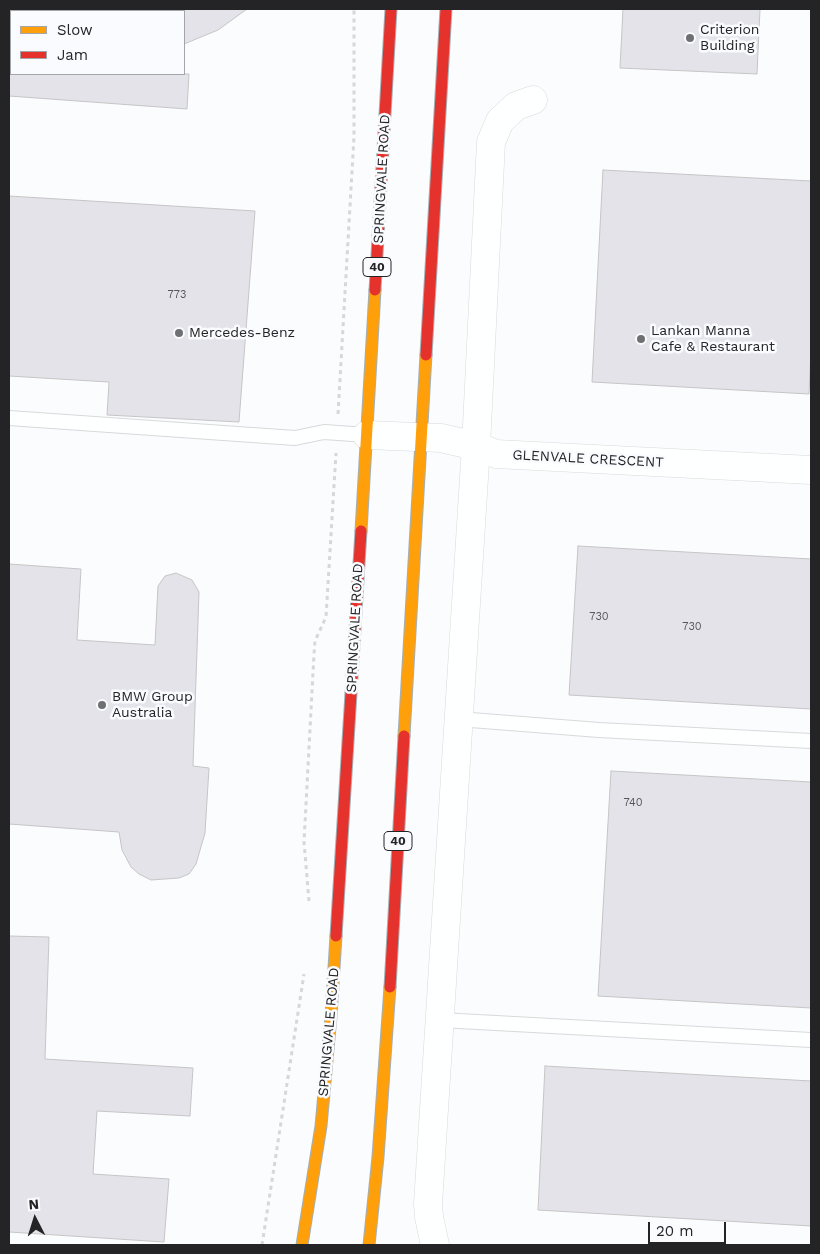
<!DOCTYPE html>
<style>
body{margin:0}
#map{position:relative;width:820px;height:1254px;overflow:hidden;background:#fbfcfd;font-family:"Work Sans",sans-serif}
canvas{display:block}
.frame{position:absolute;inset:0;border:10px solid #242426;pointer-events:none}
.legend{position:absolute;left:10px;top:10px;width:175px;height:65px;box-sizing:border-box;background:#fafbfe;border:1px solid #a4a5a8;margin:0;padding:6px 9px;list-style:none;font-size:15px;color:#242426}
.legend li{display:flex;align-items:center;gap:10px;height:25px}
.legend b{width:25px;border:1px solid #a4a5a8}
.north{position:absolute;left:10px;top:1194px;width:50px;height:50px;-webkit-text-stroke:4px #fafbfe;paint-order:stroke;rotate:355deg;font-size:14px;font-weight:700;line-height:20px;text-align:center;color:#242426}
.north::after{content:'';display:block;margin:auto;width:18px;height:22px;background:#242426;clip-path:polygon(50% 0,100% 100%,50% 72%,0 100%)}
.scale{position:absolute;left:648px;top:1222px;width:78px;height:22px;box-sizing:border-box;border:2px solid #242426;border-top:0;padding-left:6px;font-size:15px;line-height:18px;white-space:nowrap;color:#242426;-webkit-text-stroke:4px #fafbfe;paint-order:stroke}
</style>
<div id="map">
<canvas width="820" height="1254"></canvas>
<div class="frame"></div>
<ul class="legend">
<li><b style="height:6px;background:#ff9f0a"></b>Slow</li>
<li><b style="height:6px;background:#e5322d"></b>Jam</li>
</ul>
<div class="north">N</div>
<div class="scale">20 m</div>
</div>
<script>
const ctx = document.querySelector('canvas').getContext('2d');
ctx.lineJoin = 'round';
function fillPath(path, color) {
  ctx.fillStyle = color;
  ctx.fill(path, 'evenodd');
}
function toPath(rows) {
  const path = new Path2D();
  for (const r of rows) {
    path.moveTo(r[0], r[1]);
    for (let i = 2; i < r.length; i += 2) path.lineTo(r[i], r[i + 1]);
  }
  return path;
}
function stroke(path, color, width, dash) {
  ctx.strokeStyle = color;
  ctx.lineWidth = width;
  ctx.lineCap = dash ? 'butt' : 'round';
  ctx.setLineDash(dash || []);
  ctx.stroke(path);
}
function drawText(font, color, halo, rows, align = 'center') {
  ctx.font = font + ' "Work Sans",sans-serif';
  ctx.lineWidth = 5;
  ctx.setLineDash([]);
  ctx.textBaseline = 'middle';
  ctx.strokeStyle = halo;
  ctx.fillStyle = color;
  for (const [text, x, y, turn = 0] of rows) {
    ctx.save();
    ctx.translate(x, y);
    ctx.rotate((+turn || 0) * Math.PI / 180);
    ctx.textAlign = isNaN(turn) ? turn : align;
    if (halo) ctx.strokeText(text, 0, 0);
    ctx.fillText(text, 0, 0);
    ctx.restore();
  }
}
const building = toPath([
 [184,9,247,9,218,30,184,44,184,9],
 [623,9,760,9,757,74,620,68,623,9],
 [9,74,189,74,187,109,9,96,9,74],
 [603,170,811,181,811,350,809,394,592,382,603,170],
 [9,196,255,211,239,422,107,415,109,382,9,376,9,196],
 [578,546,811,559,811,709,569,695,578,546],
 [9,564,81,569,77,640,155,645,158,586,165,576,176,573,192,580,199,592,193,766,209,768,205,833,196,864,189,874,179,878,151,880,139,874,131,867,122,850,119,832,9,824,9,564],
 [611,771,811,782,811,1008,598,996,611,771],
 [9,936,49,937,45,1059,193,1068,190,1116,97,1111,93,1174,169,1179,164,1242,9,1232,9,936],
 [545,1066,811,1081,811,1226,538,1210,545,1066]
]);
const path = toPath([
 [338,414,354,137,354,9],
 [309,901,304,842,314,654,315,641,326,617,336,453],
 [262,1245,304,974]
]);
const lane = toPath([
 [9,418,295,438,324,432,367,435],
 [458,719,599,730,811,741],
 [440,1020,811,1040]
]);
const street = toPath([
 [367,435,441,438,476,446,496,454,811,470],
 [435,1245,429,1217,428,1204,476,446,491,142,500,121,516,106,533,100]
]);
const slow = toPath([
 [361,531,375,290],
 [404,736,426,355],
 [302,1245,321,1126,331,1016,336,936],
 [369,1245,378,1157,390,987]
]);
const jam = toPath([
 [375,290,391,9],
 [426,355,446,9],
 [336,936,361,531],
 [390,987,404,736]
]);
const markers = [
 [690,38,5,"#6f7071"],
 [179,333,5,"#6f7071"],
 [641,339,5,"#6f7071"],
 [102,705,5,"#6f7071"]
];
const numberNames = [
 ["773",177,295],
 ["730",599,617],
 ["730",692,627],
 ["740",633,803]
];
const shields = [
 [377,267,28],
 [398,841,28]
];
const shieldNames = [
 ["40",377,267],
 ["40",398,841]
];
const poiNames = [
 ["Criterion",700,30],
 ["Building",700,46],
 ["Lankan Manna",651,331],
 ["Cafe & Restaurant",651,347],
 ["Mercedes-Benz",189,333],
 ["BMW Group",112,697],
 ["Australia",112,713]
];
const streetNames = [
 ["SPRINGVALE ROAD",382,179,-87],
 ["GLENVALE CRESCENT",588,459,3],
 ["SPRINGVALE ROAD",355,628,-87],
 ["SPRINGVALE ROAD",329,1032,-85]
];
fillPath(building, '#e5e3ea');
stroke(building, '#c5c5c6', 1);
stroke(lane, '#d8d9db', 16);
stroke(street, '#d8d9db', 29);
stroke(slow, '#a4b0b6', 13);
stroke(jam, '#a4b0b6', 13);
stroke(path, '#d6d7d7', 3, [4, 4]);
stroke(lane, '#feffff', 14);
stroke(street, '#feffff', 28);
stroke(slow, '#ff9f0a', 11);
stroke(jam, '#e5322d', 11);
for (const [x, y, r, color] of markers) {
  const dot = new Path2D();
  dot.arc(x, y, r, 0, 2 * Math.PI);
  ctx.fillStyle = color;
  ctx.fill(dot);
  stroke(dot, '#fafbfe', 2);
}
drawText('11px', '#57575a', null, numberNames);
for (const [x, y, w] of shields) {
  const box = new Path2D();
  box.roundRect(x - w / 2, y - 9.5, w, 19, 4);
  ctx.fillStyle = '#fafbfe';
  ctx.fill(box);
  stroke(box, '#242426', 1);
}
drawText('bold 12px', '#242426', null, shieldNames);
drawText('14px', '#242426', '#fafbfe', poiNames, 'left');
drawText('14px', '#242426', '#fafbfe', streetNames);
</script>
